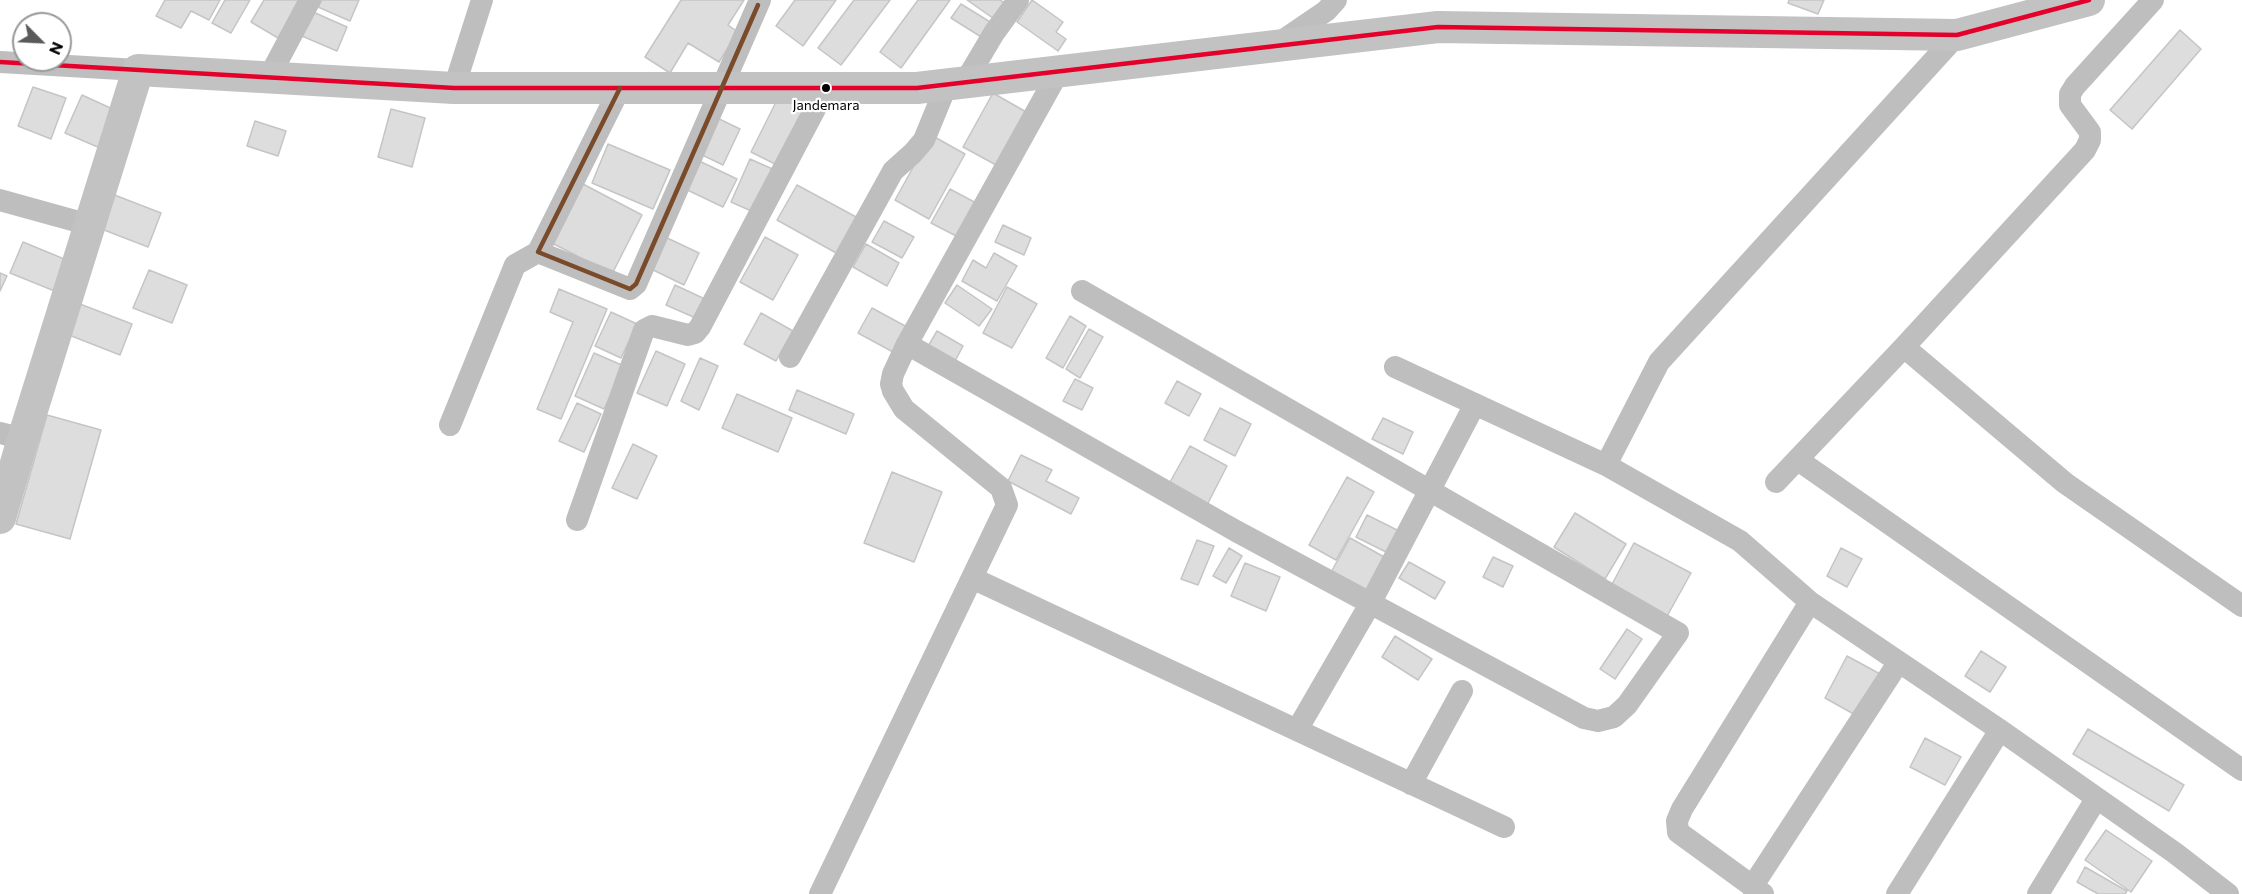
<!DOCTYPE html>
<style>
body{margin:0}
#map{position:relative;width:2242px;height:894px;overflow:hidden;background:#fff;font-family:Commissioner,sans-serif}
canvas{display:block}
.north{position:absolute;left:12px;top:12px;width:60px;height:60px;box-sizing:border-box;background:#fff;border:2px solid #999;border-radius:50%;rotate:114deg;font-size:16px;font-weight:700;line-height:24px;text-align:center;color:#000}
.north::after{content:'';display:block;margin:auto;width:21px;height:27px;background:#595959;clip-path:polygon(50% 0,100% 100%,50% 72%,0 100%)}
</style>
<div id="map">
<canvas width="2242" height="894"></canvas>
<div class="north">N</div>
</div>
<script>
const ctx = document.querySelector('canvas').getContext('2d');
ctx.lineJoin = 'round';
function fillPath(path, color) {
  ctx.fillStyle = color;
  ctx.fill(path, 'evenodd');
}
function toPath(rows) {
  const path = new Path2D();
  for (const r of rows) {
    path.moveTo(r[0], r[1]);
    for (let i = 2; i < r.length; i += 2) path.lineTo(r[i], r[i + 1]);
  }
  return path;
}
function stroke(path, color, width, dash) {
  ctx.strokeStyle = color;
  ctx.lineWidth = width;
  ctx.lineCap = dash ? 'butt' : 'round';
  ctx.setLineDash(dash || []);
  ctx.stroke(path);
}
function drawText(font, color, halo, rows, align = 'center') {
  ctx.font = font + ' Commissioner,sans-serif';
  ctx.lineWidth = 4.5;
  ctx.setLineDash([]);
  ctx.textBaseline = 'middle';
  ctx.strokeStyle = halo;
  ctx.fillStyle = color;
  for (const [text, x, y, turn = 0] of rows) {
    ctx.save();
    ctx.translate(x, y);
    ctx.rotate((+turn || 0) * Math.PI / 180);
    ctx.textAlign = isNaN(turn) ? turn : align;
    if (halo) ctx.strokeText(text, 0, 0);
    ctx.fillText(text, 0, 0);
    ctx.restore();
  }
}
const building = toPath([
 [165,0,220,0,209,20,191,11,181,28,156,16,165,0],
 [225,0,250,0,231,33,212,23,225,0],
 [264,0,300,0,278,38,251,22,264,0],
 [322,0,359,0,350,21,318,7,322,0],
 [681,0,744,0,728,25,738,32,719,62,688,43,670,73,645,57,681,0],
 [795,0,836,0,803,46,776,26,795,0],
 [854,0,890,0,841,65,818,48,854,0],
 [918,0,950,0,901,68,880,52,918,0],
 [967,0,1000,0,1008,5,997,21,967,0],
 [1032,0,1063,22,1056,32,1066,39,1058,51,1017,22,1032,0],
 [1789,0,1824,0,1818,14,1788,3,1789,0],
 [961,4,995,25,986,40,951,18,961,4],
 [313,12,347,27,337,51,302,36,313,12],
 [2180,30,2201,49,2132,129,2110,110,2180,30],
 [33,87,66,98,51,139,18,126,33,87],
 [993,93,1028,113,998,166,963,147,993,93],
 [82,95,117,111,100,148,65,133,82,95],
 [779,96,811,111,783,168,751,152,779,96],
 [391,109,425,118,412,167,378,157,391,109],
 [713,116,740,129,723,165,696,152,713,116],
 [255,121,286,131,278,156,247,146,255,121],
 [931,135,965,154,929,219,895,200,931,135],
 [608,144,670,170,653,209,592,183,608,144],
 [695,159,737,179,723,207,681,187,695,159],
 [750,159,777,171,758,214,731,202,750,159],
 [581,183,642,215,612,274,550,242,581,183],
 [797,185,858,218,838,254,777,220,797,185],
 [950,189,978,204,960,238,931,223,950,189],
 [112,194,161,213,148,247,99,228,112,194],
 [884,221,914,237,902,258,872,242,884,221],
 [1003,225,1031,238,1024,255,995,242,1003,225],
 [663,236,699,253,684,285,647,267,663,236],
 [765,237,798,255,773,300,740,282,765,237],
 [23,242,69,261,57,292,10,273,23,242],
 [866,244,899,263,887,286,853,267,866,244],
 [994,253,1017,266,997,301,962,281,973,260,986,268,994,253],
 [149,270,187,285,172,323,133,308,149,270],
 [0,273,7,276,0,291,0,273],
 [675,285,707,300,698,319,666,305,675,285],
 [957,285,992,309,979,326,945,303,957,285],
 [1007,287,1037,304,1012,348,983,333,1007,287],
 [559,289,607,309,561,419,537,409,573,322,550,312,559,289],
 [80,304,132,324,120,355,69,335,80,304],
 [872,308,907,327,893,352,858,333,872,308],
 [611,312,637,324,621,358,595,346,611,312],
 [761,313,793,331,776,361,744,344,761,313],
 [1070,316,1086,326,1063,368,1046,358,1070,316],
 [1089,329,1103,337,1080,378,1066,369,1089,329],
 [937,331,963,346,953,365,926,350,937,331],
 [656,351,685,364,667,406,637,393,656,351],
 [594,353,624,366,604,409,575,396,594,353],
 [700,358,718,366,699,410,681,401,700,358],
 [1075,379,1093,388,1082,410,1063,401,1075,379],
 [1177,381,1201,394,1189,416,1165,403,1177,381],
 [797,390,854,414,846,434,789,410,797,390],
 [737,394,792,418,778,452,722,428,737,394],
 [577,403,601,414,584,452,559,441,577,403],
 [1220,408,1251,424,1235,456,1204,440,1220,408],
 [47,415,101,430,70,539,16,524,47,415],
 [1383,418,1413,432,1403,454,1372,439,1383,418],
 [633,444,657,456,637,499,612,488,633,444],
 [1190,446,1227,466,1207,505,1169,484,1190,446],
 [1021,455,1052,470,1046,481,1079,498,1071,514,1008,481,1021,455],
 [892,472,942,492,914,562,864,543,892,472],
 [1347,477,1374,492,1336,560,1309,545,1347,477],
 [1575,513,1626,544,1605,579,1554,547,1575,513],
 [1367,515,1401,532,1390,554,1356,537,1367,515],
 [1350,538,1386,558,1366,594,1330,574,1350,538],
 [1197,540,1214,546,1198,585,1181,579,1197,540],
 [1634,543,1691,573,1666,618,1610,588,1634,543],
 [1229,548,1242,556,1226,583,1213,576,1229,548],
 [1841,548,1862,559,1847,587,1827,576,1841,548],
 [1493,557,1513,566,1503,587,1483,577,1493,557],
 [1409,562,1445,582,1435,599,1399,578,1409,562],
 [1245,563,1280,577,1266,611,1231,596,1245,563],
 [1627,629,1642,639,1615,679,1600,669,1627,629],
 [1395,636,1432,659,1418,680,1382,657,1395,636],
 [1981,651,2006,667,1990,692,1965,676,1981,651],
 [1847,656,1882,675,1859,717,1825,698,1847,656],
 [2088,729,2184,785,2169,811,2073,754,2088,729],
 [1925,738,1961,757,1945,785,1910,767,1925,738],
 [2106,830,2152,861,2131,892,2085,860,2106,830],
 [2085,867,2127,891,2125,894,2098,894,2077,882,2085,867]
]);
const street = toPath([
 [1957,35,1659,362,1606,465,1740,541,1810,602,2000,730,2175,853,2228,894],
 [1279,43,1326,11,1336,0],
 [0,62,138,70],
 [269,77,310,0],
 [965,82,994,33,1018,0],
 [454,88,482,0],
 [620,88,538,252,630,289,636,284,760,0],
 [0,200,90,225],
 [907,344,1236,531,1584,718,1598,721,1614,717,1627,705,1678,633,1082,291],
 [1904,347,2065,483,2242,606],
 [790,357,893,171,913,153,924,140,947,84],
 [1395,367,1606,465],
 [450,425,515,265,538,252],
 [0,433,23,439],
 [1798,460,2242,770],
 [1776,482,1904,347,2085,150,2090,140,2090,132,2070,105,2070,94,2075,86,2153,0],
 [577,520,644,330,652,326,688,335,695,333,700,327,826,88],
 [972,578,1504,827],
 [1297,730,1370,604,1475,404],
 [1411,784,1462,691],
 [1752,887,1898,663],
 [820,894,1007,505,1001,488,904,409,893,391,891,384,893,374,907,344,1059,71],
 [1763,894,1678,832,1677,821,1682,809,1810,602],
 [1897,894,2000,730],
 [2038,894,2096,799]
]);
const secondary = toPath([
 [0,518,23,439,138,70,454,88,917,88,1438,27,1957,35,2089,0]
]);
const bus1 = toPath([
 [0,62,454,88,917,88,1438,27,1957,35,2089,0]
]);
const bus2 = toPath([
 [620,88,538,252,630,289,636,284,758,5]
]);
const markers = [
 [826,88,5,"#000"]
];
const busNames = [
 ["Jandemara",826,105]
];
fillPath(building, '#ddd');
stroke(building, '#c5c5c5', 1.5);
stroke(street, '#bebebe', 22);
stroke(secondary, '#c2c2c2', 32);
stroke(bus1, '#e4002b', 4.5);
stroke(bus2, '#7a4b2a', 4.5);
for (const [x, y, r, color] of markers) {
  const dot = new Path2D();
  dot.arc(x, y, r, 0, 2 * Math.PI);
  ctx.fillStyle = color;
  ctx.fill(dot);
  stroke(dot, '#fff', 2);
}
drawText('14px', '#000', '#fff', busNames);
</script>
